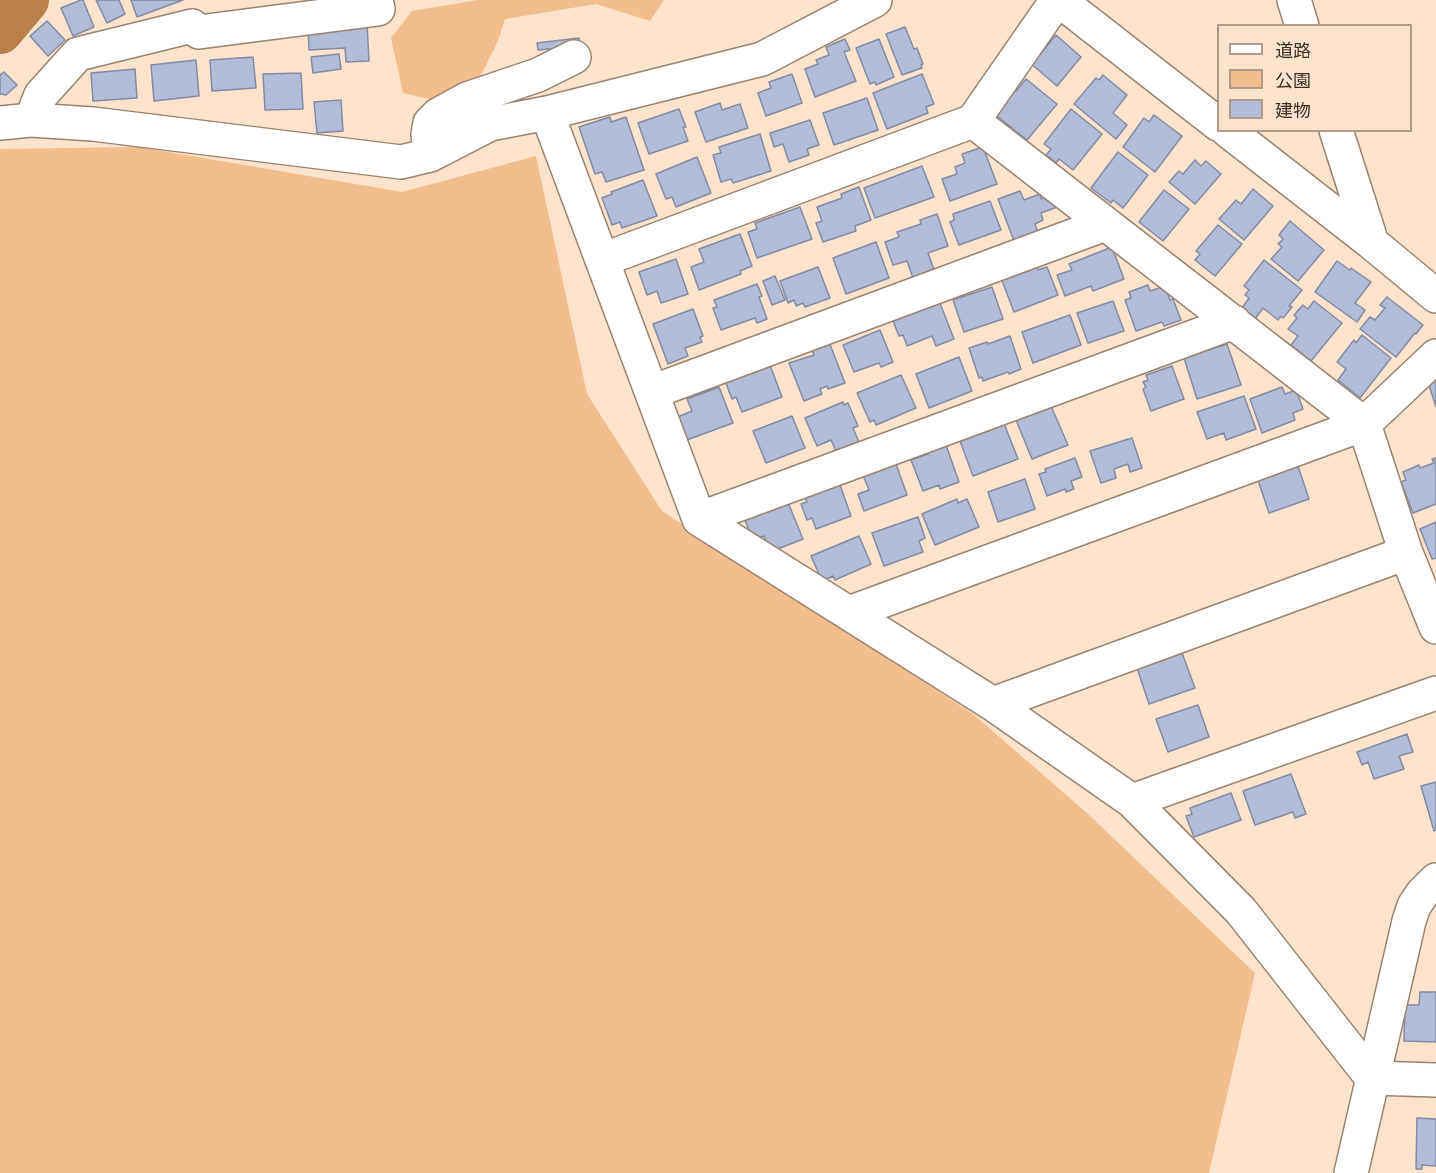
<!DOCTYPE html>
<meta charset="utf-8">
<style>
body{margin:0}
#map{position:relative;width:1436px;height:1173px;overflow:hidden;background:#fce3ce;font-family:Lato,"Noto Sans JP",sans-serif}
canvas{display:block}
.legend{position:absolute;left:1217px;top:24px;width:195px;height:108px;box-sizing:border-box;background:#fce3ce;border:2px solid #ae9b8c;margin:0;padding:8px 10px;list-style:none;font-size:18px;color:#393028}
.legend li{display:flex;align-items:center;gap:12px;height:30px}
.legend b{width:30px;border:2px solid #ae9b8c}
</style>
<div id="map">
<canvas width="1436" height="1173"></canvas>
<ul class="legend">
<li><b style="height:8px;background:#fff"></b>道路</li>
<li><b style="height:16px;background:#f4bd8c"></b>公園</li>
<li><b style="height:16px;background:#b2bcd6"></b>建物</li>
</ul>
</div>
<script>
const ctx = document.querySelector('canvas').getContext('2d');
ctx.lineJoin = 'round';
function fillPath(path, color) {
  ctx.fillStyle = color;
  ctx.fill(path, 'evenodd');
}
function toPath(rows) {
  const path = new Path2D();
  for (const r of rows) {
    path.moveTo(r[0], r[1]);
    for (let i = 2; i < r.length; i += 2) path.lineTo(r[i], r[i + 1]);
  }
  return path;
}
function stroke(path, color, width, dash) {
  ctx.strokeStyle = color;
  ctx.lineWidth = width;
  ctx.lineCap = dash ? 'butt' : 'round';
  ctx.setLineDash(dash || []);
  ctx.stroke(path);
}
const green = toPath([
 [478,0,664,0,650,21,596,4,505,19,498,41,475,87,437,101,403,93,391,38,412,11],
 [139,147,402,192,536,156,587,394,662,511,973,714,1088,814,1255,973,1209,1173,0,1173,0,149]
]);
const river = toPath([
 [0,31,26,0]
]);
const building = toPath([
 [81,0,83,0,94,27,73,36,61,8,81,0],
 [96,0,119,0,125,14,107,23,96,0],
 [131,0,183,0,137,17,131,0],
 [47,21,65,40,48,56,30,36,47,21],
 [367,23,369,61,346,62,345,48,309,50,308,26,367,23],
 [905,27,914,49,917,48,923,64,921,65,922,68,902,75,886,34,905,27],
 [1056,35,1081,57,1057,86,1029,62,1038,51,1040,54,1056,35],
 [579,38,580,46,538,50,537,43,579,38],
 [845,39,850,50,844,52,856,81,815,97,805,69,818,64,816,60,829,55,826,47,845,39],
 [879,39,894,77,876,85,875,82,870,84,856,48,879,39],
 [339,54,341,69,313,73,311,57,339,54],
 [253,57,256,88,212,91,210,60,253,57],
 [196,60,199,96,154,101,151,65,196,60],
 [135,69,137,98,93,101,91,73,135,69],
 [4,72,17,85,6,95,0,94,0,75,4,72],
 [301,73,303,109,265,110,263,74,301,73],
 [792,74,802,103,766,116,758,93,771,88,769,82,792,74],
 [922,74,934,104,926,107,928,113,887,129,873,93,922,74],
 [1103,75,1127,95,1113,113,1127,125,1116,139,1074,104,1096,78,1099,80,1103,75],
 [1026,79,1057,104,1027,140,992,112,1012,87,1016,91,1026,79],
 [867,98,878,130,834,145,823,113,867,98],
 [341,100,343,131,317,133,314,102,341,100],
 [720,103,722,110,740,104,748,128,706,142,695,112,720,103],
 [679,109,686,127,683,127,688,141,649,154,638,123,679,109],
 [1071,109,1102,134,1073,170,1059,159,1056,163,1046,155,1051,149,1044,144,1071,109],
 [1154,115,1182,136,1155,172,1123,147,1144,118,1149,122,1154,115],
 [610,117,611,122,626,117,644,170,606,182,602,172,595,174,579,127,610,117],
 [810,120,819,145,807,149,809,155,789,162,783,144,774,147,770,133,810,120],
 [760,134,771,171,733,183,731,179,721,182,713,155,721,153,719,147,760,134],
 [983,147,997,184,950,201,942,179,957,174,955,167,965,163,962,154,983,147],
 [1118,152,1148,175,1123,208,1113,200,1111,203,1091,188,1118,152],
 [697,157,711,193,676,207,672,197,666,199,656,174,697,157],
 [1195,160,1201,166,1206,161,1221,174,1195,204,1169,182,1179,171,1183,174,1195,160],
 [922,166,934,197,875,218,864,188,922,166],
 [643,180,657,216,622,228,620,222,612,225,602,198,612,194,611,192,643,180],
 [859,187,871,220,855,226,856,231,823,242,816,223,822,221,817,207,842,198,841,194,859,187],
 [1253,189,1273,206,1244,240,1219,219,1236,200,1241,204,1253,189],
 [1164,190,1189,209,1163,241,1139,222,1164,190],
 [1020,191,1024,200,1040,194,1041,199,1050,196,1060,206,1041,213,1043,220,1035,224,1038,233,1014,241,998,199,1020,191],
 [990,201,1001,230,959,245,950,222,954,220,953,214,990,201],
 [800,207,812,239,757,258,748,232,757,229,755,223,800,207],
 [937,214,948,246,928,253,934,270,913,278,907,261,893,265,885,242,899,237,897,232,921,224,920,220,937,214],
 [1290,221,1324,250,1298,281,1271,259,1282,247,1278,244,1283,239,1279,235,1290,221],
 [1218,225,1242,244,1215,276,1195,260,1200,254,1196,251,1218,225],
 [740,234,752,266,740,271,741,274,699,290,691,267,704,262,699,249,740,234],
 [876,242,889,278,846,294,833,258,876,242],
 [1112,247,1124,279,1093,291,1091,286,1065,296,1057,275,1072,270,1069,264,1112,247],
 [676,259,688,294,661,303,657,291,647,295,639,272,676,259],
 [1264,260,1302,290,1289,306,1292,307,1283,318,1281,316,1278,320,1263,308,1255,319,1242,308,1249,298,1245,295,1249,290,1244,286,1264,260],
 [1337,261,1350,270,1351,268,1371,282,1355,303,1365,310,1357,322,1315,292,1337,261],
 [1036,265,1038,270,1047,267,1058,295,1014,312,1001,278,1036,265],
 [818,267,830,298,805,307,803,303,796,306,794,300,788,303,780,281,818,267],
 [775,276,785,300,772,305,763,281,775,276],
 [757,284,762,296,759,297,767,319,757,323,755,318,721,330,713,308,717,307,714,300,757,284],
 [1148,285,1150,291,1165,286,1170,300,1173,299,1181,320,1164,326,1162,322,1136,331,1125,300,1131,298,1129,292,1148,285],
 [992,287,1003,319,964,332,953,300,992,287],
 [1387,297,1423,325,1416,334,1415,333,1396,357,1360,329,1370,317,1375,320,1385,308,1380,305,1387,297],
 [1113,301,1124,331,1088,343,1077,313,1113,301],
 [1314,301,1342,323,1311,361,1291,345,1298,336,1288,329,1297,318,1294,315,1303,305,1308,309,1314,301],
 [940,303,954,339,936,346,932,336,907,346,903,335,899,336,893,321,940,303],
 [693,309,703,336,700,337,702,342,685,348,688,356,668,364,653,324,693,309],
 [1070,315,1081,345,1033,363,1022,332,1070,315],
 [880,330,893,362,881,367,879,363,854,372,843,345,880,330],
 [1362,335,1391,358,1360,398,1338,380,1346,369,1337,362,1354,340,1356,343,1362,335],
 [1010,336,1021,369,1009,374,1008,372,983,381,982,377,979,378,969,348,987,342,988,344,1010,336],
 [829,342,845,383,828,389,827,386,820,389,822,394,804,401,789,363,814,355,811,348,829,342],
 [1227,344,1241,385,1197,399,1184,358,1227,344],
 [959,357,972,391,929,408,916,374,959,357],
 [770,365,782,397,742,412,736,397,732,399,724,378,770,365],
 [1172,366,1184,399,1151,411,1143,389,1146,387,1143,382,1148,380,1146,375,1172,366],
 [901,375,916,408,876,425,874,420,870,422,857,393,901,375],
 [1436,379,1436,407,1428,382,1436,379],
 [719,387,733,423,684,441,675,418,692,411,687,399,719,387],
 [1282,387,1285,394,1296,390,1303,409,1293,413,1295,420,1262,433,1250,399,1282,387],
 [1244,396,1256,429,1226,440,1224,433,1207,439,1197,412,1244,396],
 [843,402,844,405,848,403,858,426,853,428,859,442,836,451,831,440,817,446,805,418,843,402],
 [1051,406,1068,445,1032,459,1016,420,1051,406],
 [792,416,805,448,766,463,753,431,792,416],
 [1003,421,1018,459,973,476,960,441,993,429,992,425,1003,421],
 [1132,438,1142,468,1130,472,1128,464,1114,469,1116,478,1101,483,1090,451,1132,438],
 [946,445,959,482,940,489,939,485,923,491,911,460,928,454,927,451,946,445],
 [1075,458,1082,477,1071,481,1074,489,1066,492,1065,489,1047,496,1039,474,1046,472,1045,469,1075,458],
 [1436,458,1436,504,1413,513,1401,482,1406,480,1403,472,1419,465,1420,468,1434,463,1432,459,1436,458],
 [896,464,907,495,864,511,858,494,869,490,863,475,896,464],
 [1298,466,1309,499,1269,513,1258,480,1298,466],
 [1025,479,1035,509,998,522,988,492,1025,479],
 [840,485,851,516,816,529,812,518,807,520,801,504,807,502,805,498,840,485],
 [957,499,958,503,967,499,979,527,935,545,922,514,957,499],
 [787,500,803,539,770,552,764,536,753,540,744,518,787,500],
 [918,517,925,538,919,541,923,552,884,566,872,533,918,517],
 [1436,522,1436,558,1432,559,1420,529,1436,522],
 [859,536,871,564,835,580,833,576,822,581,811,556,859,536],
 [1182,653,1195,688,1149,704,1137,668,1182,653],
 [1198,705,1209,737,1168,752,1156,719,1198,705],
 [1407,734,1413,752,1399,756,1404,769,1374,779,1368,762,1362,765,1357,752,1407,734],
 [1291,774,1306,814,1295,818,1293,812,1255,825,1243,791,1291,774],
 [1436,782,1436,830,1434,831,1421,786,1436,782],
 [1231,793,1241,820,1194,837,1186,816,1192,814,1190,808,1231,793],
 [1420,992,1436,992,1436,1042,1404,1041,1405,1005,1419,1005,1420,992],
 [1417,1118,1436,1119,1436,1166,1422,1165,1422,1169,1416,1169,1417,1118]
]);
const minor = toPath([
 [1059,0,1218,124],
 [1294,0,1302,26],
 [547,113,699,519,993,704,1132,801,1241,911,1372,1078,1436,1080],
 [31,120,41,95,78,54,192,26,199,32,378,9,376,0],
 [973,121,1364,424,1406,553,1436,627],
 [0,123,31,120,93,124,401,162,430,155,490,124,547,113,762,59,875,0],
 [1227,130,1372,243,1436,296],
 [1336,130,1372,243],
 [430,155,428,134,430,123,438,115,467,99,538,75,574,57],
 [602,260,973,121,1057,0],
 [652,392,1105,224],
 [699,519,1234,322],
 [849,613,1364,424,1436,356],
 [993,704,1406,553],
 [1132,801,1436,693],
 [1351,1173,1409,921,1414,906,1422,894,1436,880]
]);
fillPath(green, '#f4bd8c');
stroke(river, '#b98049', 46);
fillPath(building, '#b2bcd6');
stroke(building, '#818ba3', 1.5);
stroke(minor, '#998370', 36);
stroke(minor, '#fff', 33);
</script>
